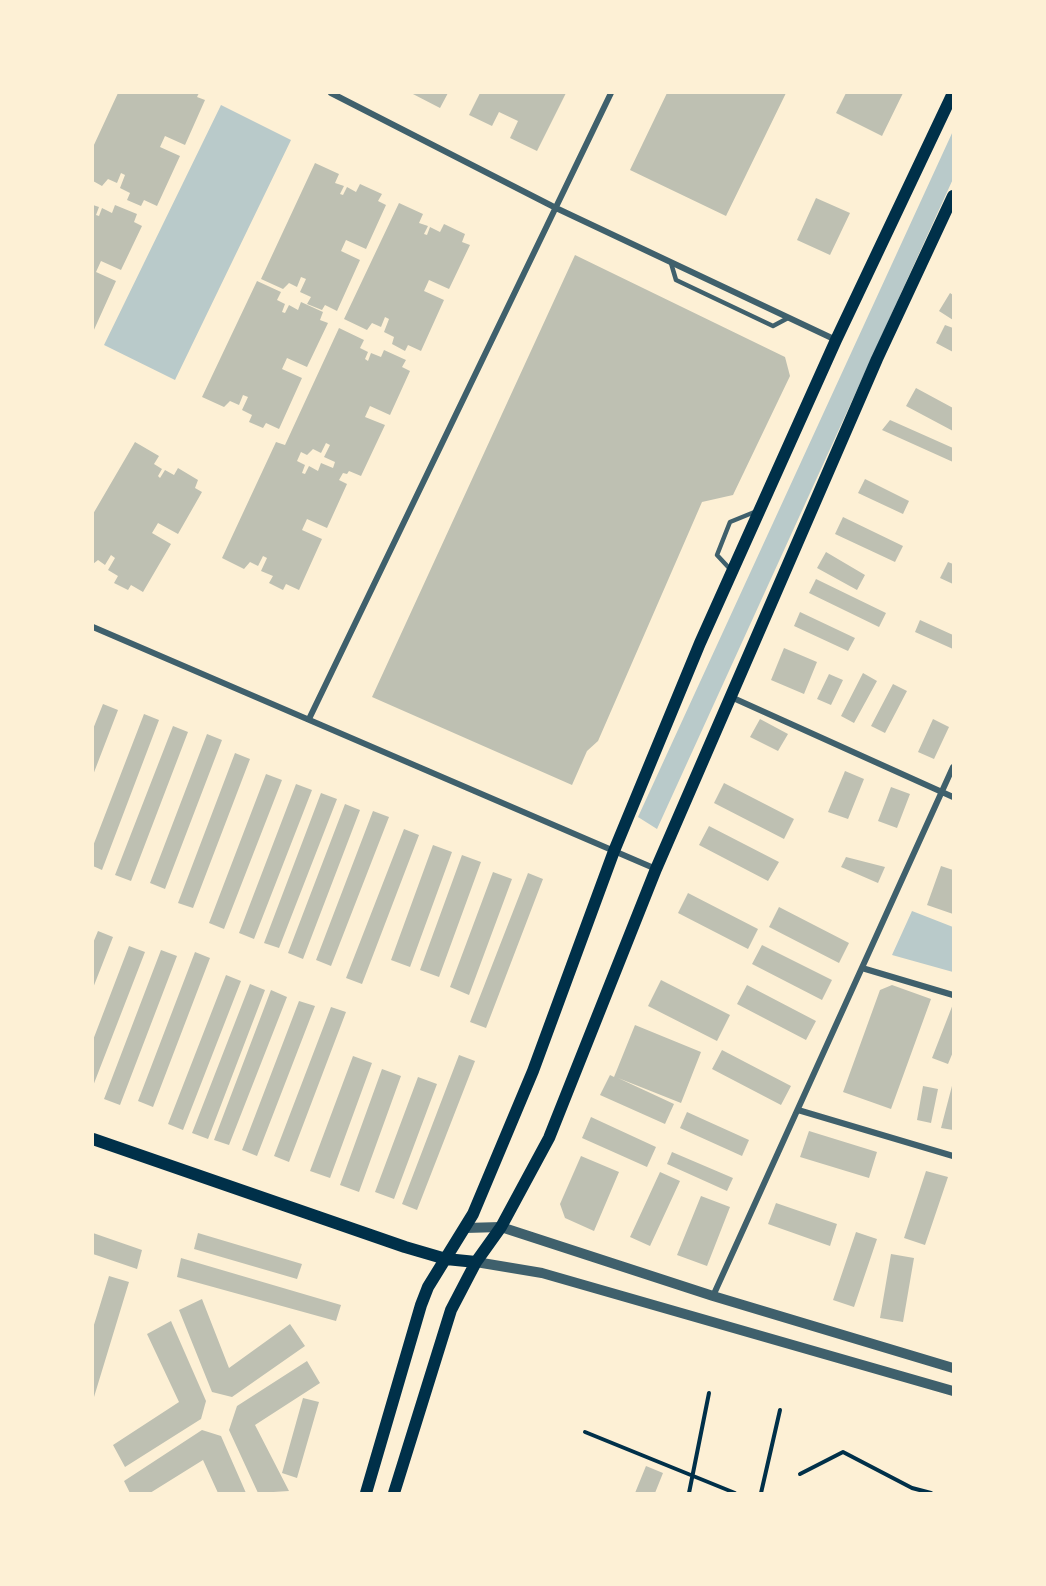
<!DOCTYPE html>
<style>
body{margin:0}
#map{position:relative;width:1046px;height:1586px;overflow:hidden;background:#fdf0d5;font-family:"Sofia Sans Condensed",sans-serif}
canvas{display:block}
.frame{position:absolute;inset:0;border:94px solid #fdf0d5;pointer-events:none}
</style>
<div id="map">
<canvas width="1046" height="1586"></canvas>
<div class="frame"></div>
</div>
<script>
const ctx = document.querySelector('canvas').getContext('2d');
ctx.lineJoin = 'round';
function fillPath(path, color) {
  ctx.fillStyle = color;
  ctx.fill(path, 'evenodd');
}
function toPath(rows) {
  const path = new Path2D();
  for (const r of rows) {
    path.moveTo(r[0], r[1]);
    for (let i = 2; i < r.length; i += 2) path.lineTo(r[i], r[i + 1]);
  }
  return path;
}
function stroke(path, color, width, dash) {
  ctx.strokeStyle = color;
  ctx.lineWidth = width;
  ctx.lineCap = dash ? 'butt' : 'round';
  ctx.setLineDash(dash || []);
  ctx.stroke(path);
}
const green = toPath([
 [221,105,291,140,175,380,104,345],
 [953,131,953,179,657,829,638,817],
 [912,911,953,927,953,972,892,955]
]);
const building = toPath([
 [118,93,199,93,197,97,205,100,185,145,165,136,160,147,180,156,157,206,144,200,141,206,127,200,130,193,120,188,125,175,121,173,117,183,108,179,102,186,93,181,93,147],
 [411,93,448,93,440,108],
 [480,93,566,93,537,151,510,138,518,121,499,112,492,126,469,115],
 [667,93,786,93,726,216,630,170],
 [846,93,903,93,882,136,836,113],
 [315,163,339,174,335,183,344,186,340,194,343,195,347,187,356,192,360,184,382,194,378,201,386,205,366,249,346,240,341,251,360,260,337,311,325,305,322,310,307,304,311,297,300,292,306,279,301,277,297,287,289,283,283,289,261,279],
 [816,198,850,213,830,255,797,240],
 [399,203,423,214,419,223,428,226,424,234,427,235,430,227,440,232,444,224,465,234,462,242,470,245,449,289,429,280,424,291,444,300,421,351,408,345,405,351,392,344,394,337,384,332,389,319,385,317,381,327,372,323,367,330,344,319],
 [93,205,99,207,96,215,99,216,102,208,112,213,115,205,137,214,134,222,142,226,121,270,101,261,96,272,116,281,93,332],
 [575,255,785,357,790,376,733,495,702,502,598,741,587,751,572,785,372,697],
 [257,281,281,292,277,300,285,304,282,312,285,313,289,305,298,310,301,302,323,312,320,320,328,323,307,367,287,358,282,369,302,378,279,429,266,423,263,428,249,422,252,415,242,410,248,397,243,395,239,405,230,401,224,407,202,397],
 [950,293,953,295,953,320,939,311],
 [945,325,953,328,953,352,936,343],
 [339,328,364,340,360,348,368,352,365,359,368,361,371,353,381,357,384,350,406,360,402,367,410,371,390,415,370,406,365,417,385,425,361,476,349,471,347,474,343,473,339,480,347,484,327,528,307,519,302,530,322,539,299,590,286,584,283,590,269,583,273,576,261,571,267,558,263,556,258,566,250,562,244,569,222,558,276,442,285,445],
 [326,443,330,445,324,457,335,462,333,468,321,463,318,471,309,466,305,474,302,473,305,465,297,461,301,452,307,455,313,449,321,453],
 [916,388,953,408,953,431,906,406],
 [890,420,953,448,953,462,882,430],
 [135,442,159,456,154,464,162,469,158,476,160,478,165,470,174,475,178,468,198,480,195,488,202,492,178,534,158,523,152,533,171,544,143,592,131,585,128,590,114,583,118,576,108,570,115,558,111,555,105,565,98,560,93,564,93,514],
 [865,479,909,501,903,514,858,493],
 [843,517,903,546,895,562,835,534],
 [826,552,865,575,857,590,817,568],
 [948,562,953,564,953,584,940,578],
 [816,579,886,613,879,627,809,593],
 [800,612,855,638,848,651,794,626],
 [920,620,953,635,953,649,915,632],
 [784,648,817,662,804,694,771,680],
 [863,673,877,681,854,723,841,716],
 [829,674,843,680,831,705,817,699],
 [893,684,907,691,885,733,871,726],
 [103,704,118,710,93,775,93,729],
 [144,714,159,720,102,870,93,866,93,846],
 [760,719,788,734,778,751,750,737],
 [933,719,949,727,934,759,918,752],
 [173,726,188,732,131,881,115,875],
 [207,734,222,740,165,889,150,883],
 [235,753,250,759,193,908,178,903],
 [845,771,864,779,848,819,828,812],
 [266,774,282,780,224,929,209,923],
 [724,783,794,819,784,839,714,803],
 [296,784,312,790,254,939,239,933],
 [891,787,910,794,897,828,878,821],
 [321,793,337,799,279,948,264,943],
 [345,804,360,810,303,959,288,953],
 [373,811,389,817,331,966,316,960],
 [709,826,779,862,768,881,699,845],
 [404,829,419,835,362,984,346,978],
 [433,845,452,852,410,967,391,960],
 [462,855,481,862,439,977,420,970],
 [846,857,885,867,878,883,841,867],
 [941,866,953,870,953,914,927,905],
 [493,872,512,879,469,995,450,987],
 [528,873,543,879,486,1028,470,1022],
 [688,893,758,929,748,949,678,913],
 [779,907,849,943,839,963,769,927],
 [98,931,113,937,93,988,93,943],
 [762,945,832,980,822,1000,752,964],
 [129,946,145,952,93,1086,93,1040],
 [161,950,177,956,120,1105,104,1099],
 [195,952,210,958,153,1107,138,1101],
 [226,975,241,981,183,1130,168,1124],
 [661,980,730,1015,717,1041,648,1006],
 [250,984,265,990,208,1139,192,1133],
 [747,985,816,1021,806,1040,737,1004],
 [892,985,931,999,891,1109,843,1092,880,990],
 [271,990,287,997,229,1145,214,1140],
 [299,1001,315,1006,257,1156,242,1150],
 [953,1004,953,1052,948,1064,932,1058],
 [331,1007,346,1012,289,1162,274,1156],
 [635,1025,701,1052,681,1103,618,1078,674,1104,665,1124,600,1095,610,1075,614,1077],
 [722,1050,791,1086,781,1105,712,1069],
 [459,1055,475,1061,417,1210,402,1204],
 [353,1056,372,1063,330,1178,310,1171],
 [382,1069,401,1076,359,1192,340,1185],
 [418,1077,437,1084,394,1199,375,1192],
 [953,1082,953,1130,941,1128],
 [923,1086,938,1089,931,1123,917,1120],
 [687,1112,749,1140,742,1156,680,1128],
 [591,1117,656,1147,647,1167,582,1138],
 [809,1131,877,1152,869,1178,800,1157],
 [672,1152,733,1178,727,1191,667,1164],
 [581,1156,619,1172,594,1231,565,1218,560,1204],
 [926,1171,948,1177,925,1245,904,1238],
 [660,1172,680,1181,650,1246,630,1237],
 [701,1196,730,1207,707,1266,677,1255],
 [776,1203,837,1224,830,1246,768,1224],
 [856,1232,877,1239,854,1307,833,1300],
 [93,1233,142,1250,137,1269,93,1254],
 [198,1233,302,1264,297,1279,194,1249],
 [891,1254,914,1258,903,1322,880,1318],
 [181,1258,341,1305,336,1321,177,1277],
 [109,1276,129,1282,94,1397,93,1328],
 [202,1299,229,1368,290,1324,305,1346,232,1397,212,1392,179,1310],
 [171,1321,206,1401,201,1419,125,1467,113,1445,179,1402,147,1334],
 [307,1361,320,1383,255,1425,289,1491,258,1493,229,1430,237,1406],
 [303,1398,319,1402,297,1478,282,1473],
 [202,1430,221,1436,246,1493,218,1493,203,1460,150,1493,130,1493,124,1481],
 [646,1466,663,1473,655,1493,635,1493]
]);
const path = toPath([
 [585,1432,735,1493],
 [800,1474,843,1452,912,1488,931,1493],
 [689,1493,709,1393],
 [761,1493,780,1410]
]);
const service = toPath([
 [671,263,676,280,773,326,788,318],
 [730,569,717,555,730,522,757,511]
]);
const minor = toPath([
 [331,93,556,208,836,340],
 [93,627,656,869],
 [731,697,953,797],
 [309,719,611,93],
 [862,968,953,995],
 [798,1110,953,1156],
 [713,1296,953,767]
]);
const tertiary = toPath([
 [465,1228,501,1227,713,1296,953,1368],
 [476,1262,542,1273,953,1391]
]);
const secondary = toPath([
 [93,1139,405,1247,446,1259,476,1262],
 [366,1493,421,1305,428,1287,473,1214,533,1071,614,851,700,643,836,340,953,93],
 [394,1493,451,1310,476,1262,501,1227,549,1138,656,869,877,359,953,196]
]);
fillPath(green, '#b9caca');
fillPath(building, '#bec0b2');
stroke(path, '#003049', 4);
stroke(service, '#3f606c', 4.5);
stroke(minor, '#3f606c', 6);
stroke(tertiary, '#3f606c', 10);
stroke(secondary, '#003049', 12);
</script>
